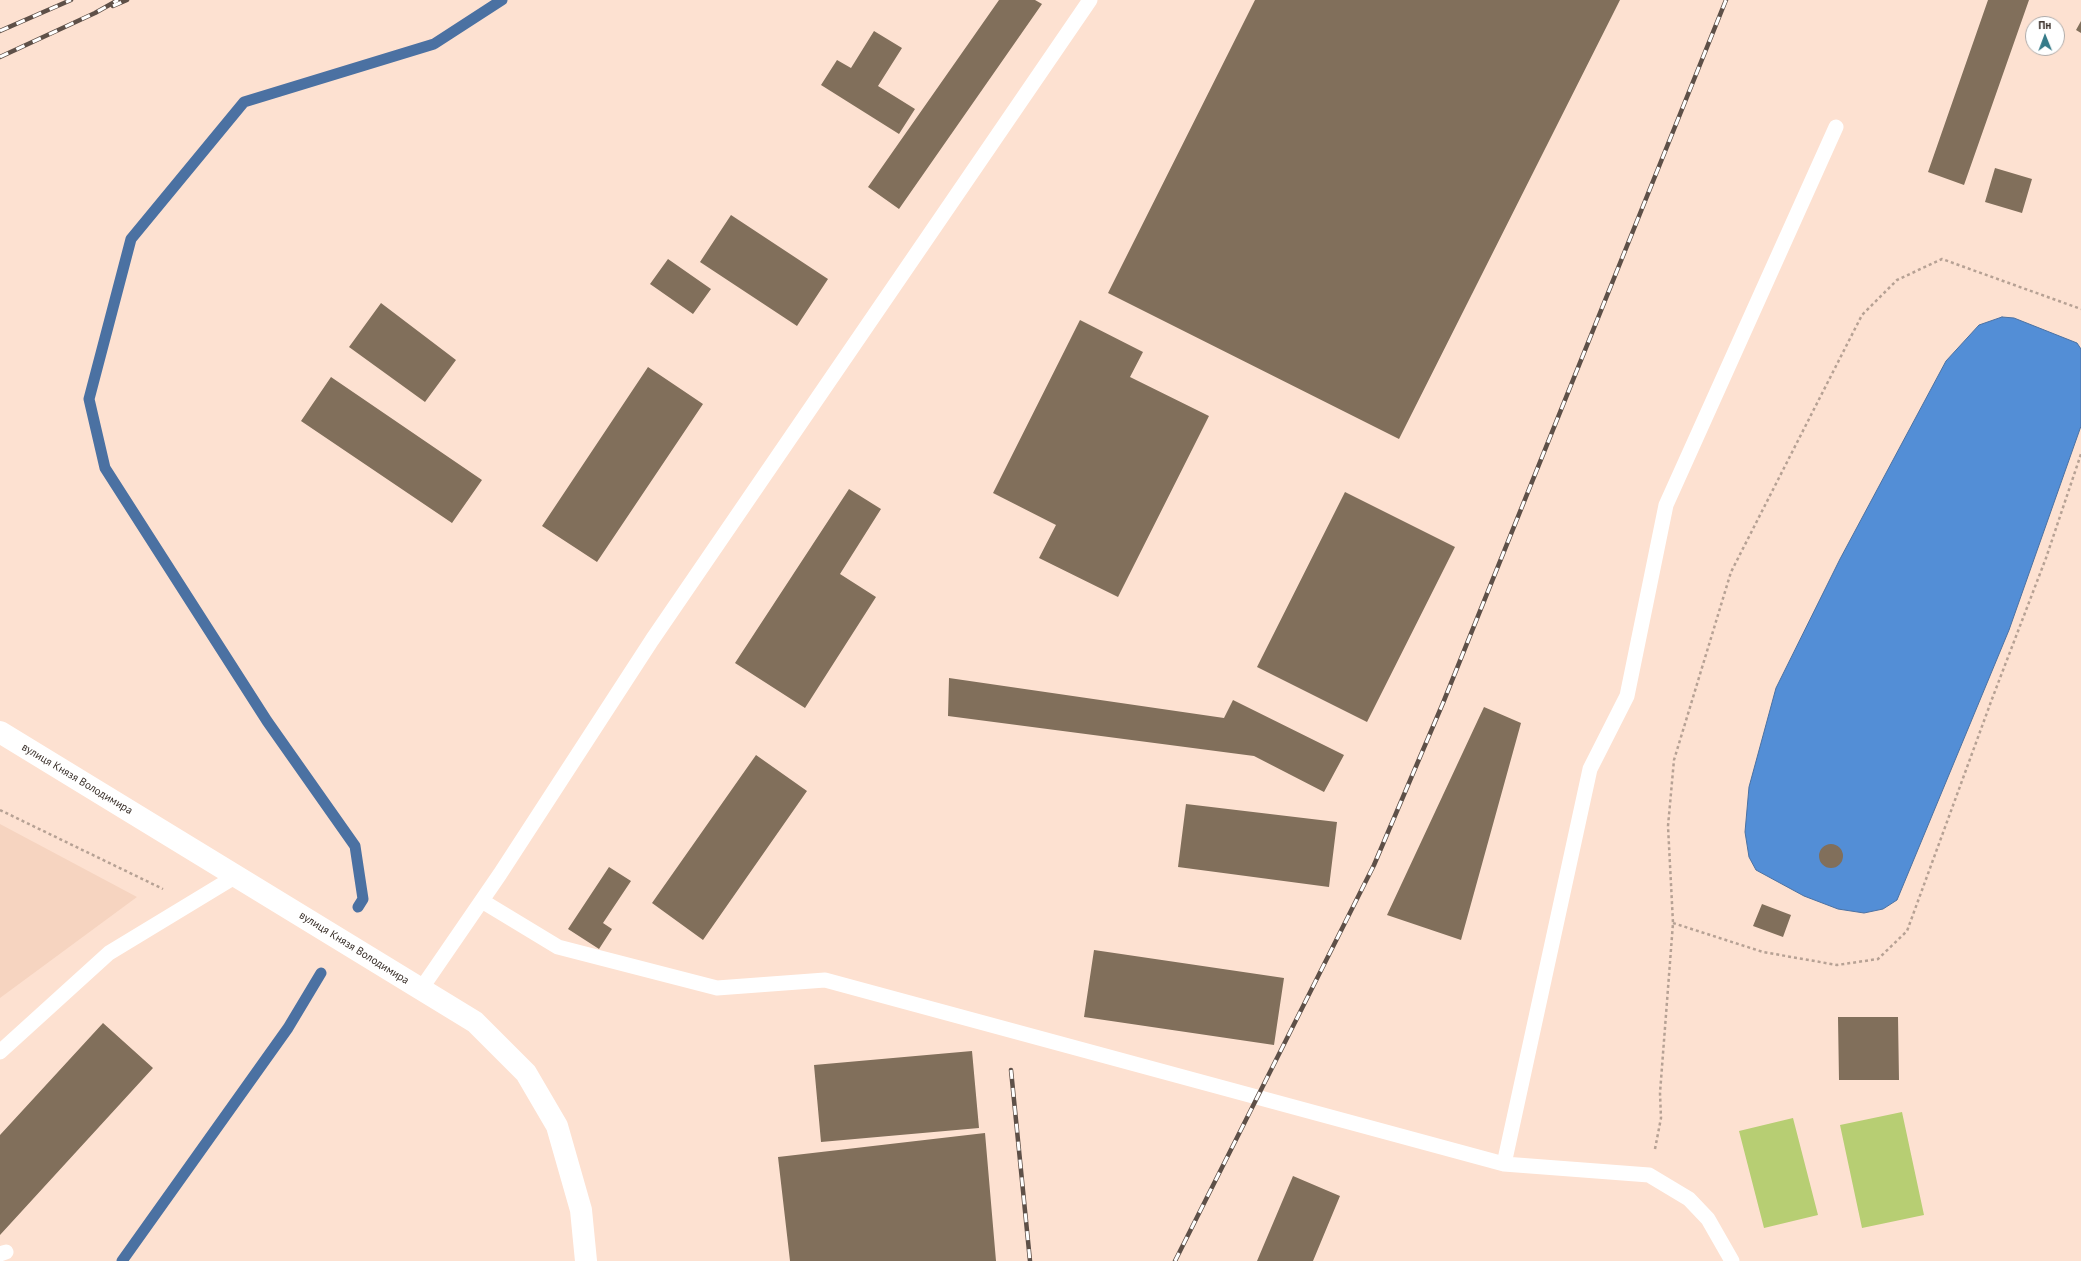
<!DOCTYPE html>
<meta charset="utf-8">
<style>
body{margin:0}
#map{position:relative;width:2081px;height:1261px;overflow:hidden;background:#fde1d1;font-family:"PT Sans",sans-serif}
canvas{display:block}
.north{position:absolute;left:2025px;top:16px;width:40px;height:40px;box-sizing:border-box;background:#fff;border:1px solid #afaba9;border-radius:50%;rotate:359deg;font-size:11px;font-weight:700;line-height:16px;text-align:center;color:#382e28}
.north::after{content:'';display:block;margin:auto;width:14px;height:18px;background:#367b89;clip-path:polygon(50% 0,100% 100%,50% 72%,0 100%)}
</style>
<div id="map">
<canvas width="2081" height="1261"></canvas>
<div class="north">Пн</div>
</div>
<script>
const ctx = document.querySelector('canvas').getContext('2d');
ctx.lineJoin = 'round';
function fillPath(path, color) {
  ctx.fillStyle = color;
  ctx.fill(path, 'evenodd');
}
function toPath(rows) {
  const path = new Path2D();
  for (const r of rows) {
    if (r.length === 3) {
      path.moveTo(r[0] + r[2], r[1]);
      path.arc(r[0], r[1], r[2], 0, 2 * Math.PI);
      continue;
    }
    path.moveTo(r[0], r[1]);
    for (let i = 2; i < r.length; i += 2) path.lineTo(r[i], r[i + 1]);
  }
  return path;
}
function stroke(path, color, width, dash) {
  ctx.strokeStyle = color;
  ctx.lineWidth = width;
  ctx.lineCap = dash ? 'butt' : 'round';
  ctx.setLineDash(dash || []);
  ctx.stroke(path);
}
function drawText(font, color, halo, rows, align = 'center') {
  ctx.font = font + ' "PT Sans",sans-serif';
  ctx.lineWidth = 4;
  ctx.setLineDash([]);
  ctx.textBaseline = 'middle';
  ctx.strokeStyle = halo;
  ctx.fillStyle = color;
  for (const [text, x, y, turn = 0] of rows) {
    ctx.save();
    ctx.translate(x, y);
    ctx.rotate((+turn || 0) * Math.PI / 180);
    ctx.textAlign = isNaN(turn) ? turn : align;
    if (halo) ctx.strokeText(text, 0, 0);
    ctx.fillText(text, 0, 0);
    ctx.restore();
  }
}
const built = toPath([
 [0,824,137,897,0,998]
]);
const green = toPath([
 [1902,1112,1924,1215,1862,1228,1840,1125],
 [1793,1118,1818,1215,1764,1228,1739,1131]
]);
const water = toPath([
 [2002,317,2014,318,2077,343,2081,349,2081,426,2009,630,1897,900,1883,909,1864,913,1838,909,1804,896,1756,870,1749,857,1745,832,1749,787,1776,688,1840,559,1946,361,1979,325,2002,317]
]);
const stream = toPath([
 [358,907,363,899,355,846,267,721,105,468,89,399,131,239,244,102,434,44,502,0],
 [122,1261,288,1028,321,973]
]);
const building = toPath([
 [999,0,1035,0,1042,4,899,209,868,187],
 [1255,0,1620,0,1399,439,1108,293],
 [1988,0,2029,0,1964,185,1928,172],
 [2081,21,2081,33,2076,30],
 [874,31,902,48,878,86,915,109,899,134,821,85,837,60,851,68],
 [1995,168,2032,179,2022,213,1985,202],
 [731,215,828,279,797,326,700,262],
 [668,259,711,289,693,314,650,284],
 [381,303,456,360,425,402,349,347],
 [1080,320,1143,352,1130,377,1209,416,1118,597,1039,558,1056,525,993,493],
 [648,367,703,404,597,562,542,526],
 [331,377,482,480,452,523,301,421],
 [849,489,881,509,840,574,876,597,805,708,735,663],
 [1345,492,1455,547,1367,722,1257,667],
 [949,678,1224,718,1233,700,1344,755,1324,792,1254,756,948,716],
 [1484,707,1521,723,1461,940,1387,915],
 [756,755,807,791,703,940,652,903],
 [1186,804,1337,822,1329,887,1178,867],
 [1831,856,12],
 [609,867,631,881,603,923,612,929,599,949,568,929],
 [1762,904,1791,915,1783,937,1753,926],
 [1094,950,1284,978,1274,1045,1084,1017],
 [1838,1017,1898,1017,1899,1080,1839,1080],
 [103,1023,153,1068,0,1235,0,1135],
 [972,1051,979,1128,821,1142,814,1065],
 [985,1133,996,1261,790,1261,778,1157],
 [1293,1176,1340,1196,1313,1261,1257,1261]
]);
const path = toPath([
 [0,810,163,889],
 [1673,923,1763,952,1837,965,1878,959,1907,931,1992,699,2046,558,2081,454],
 [1655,1149,1661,1118,1660,1093,1673,923,1668,826,1674,760,1731,572,1862,315,1897,280,1942,259,2081,309]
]);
const service = toPath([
 [482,901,558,947,717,988,825,980,1504,1164,1649,1175,1689,1199,1708,1219,1732,1261],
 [421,989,500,874,652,640,1090,0],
 [0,1052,109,953,236,876],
 [1504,1164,1590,769,1627,696,1666,505,1836,127],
 [0,1254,6,1252]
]);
const secondary = toPath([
 [0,732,475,1022,526,1073,557,1126,581,1210,586,1261]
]);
const rail = toPath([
 [113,6,127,0],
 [0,31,71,0],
 [0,57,95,13,118,0],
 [1011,1070,1030,1261],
 [1175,1261,1374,865,1443,703,1726,0]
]);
const streetNames = [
 ["вулиця Князя Володимира",77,779,31],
 ["вулиця Князя Володимира",354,948,32]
];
fillPath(built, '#f6d4c0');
fillPath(green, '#b7ce73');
fillPath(water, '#538ed6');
stroke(water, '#4b71a2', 1);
stroke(stream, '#4b71a2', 11);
fillPath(building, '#816f5b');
stroke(path, '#b6a194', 2.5, [3, 3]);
stroke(service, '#fff', 15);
stroke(secondary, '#fff', 22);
stroke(rail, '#5e5048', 4.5);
stroke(rail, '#fff', 3, [9]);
drawText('11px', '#382e28', '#fff', streetNames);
</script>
